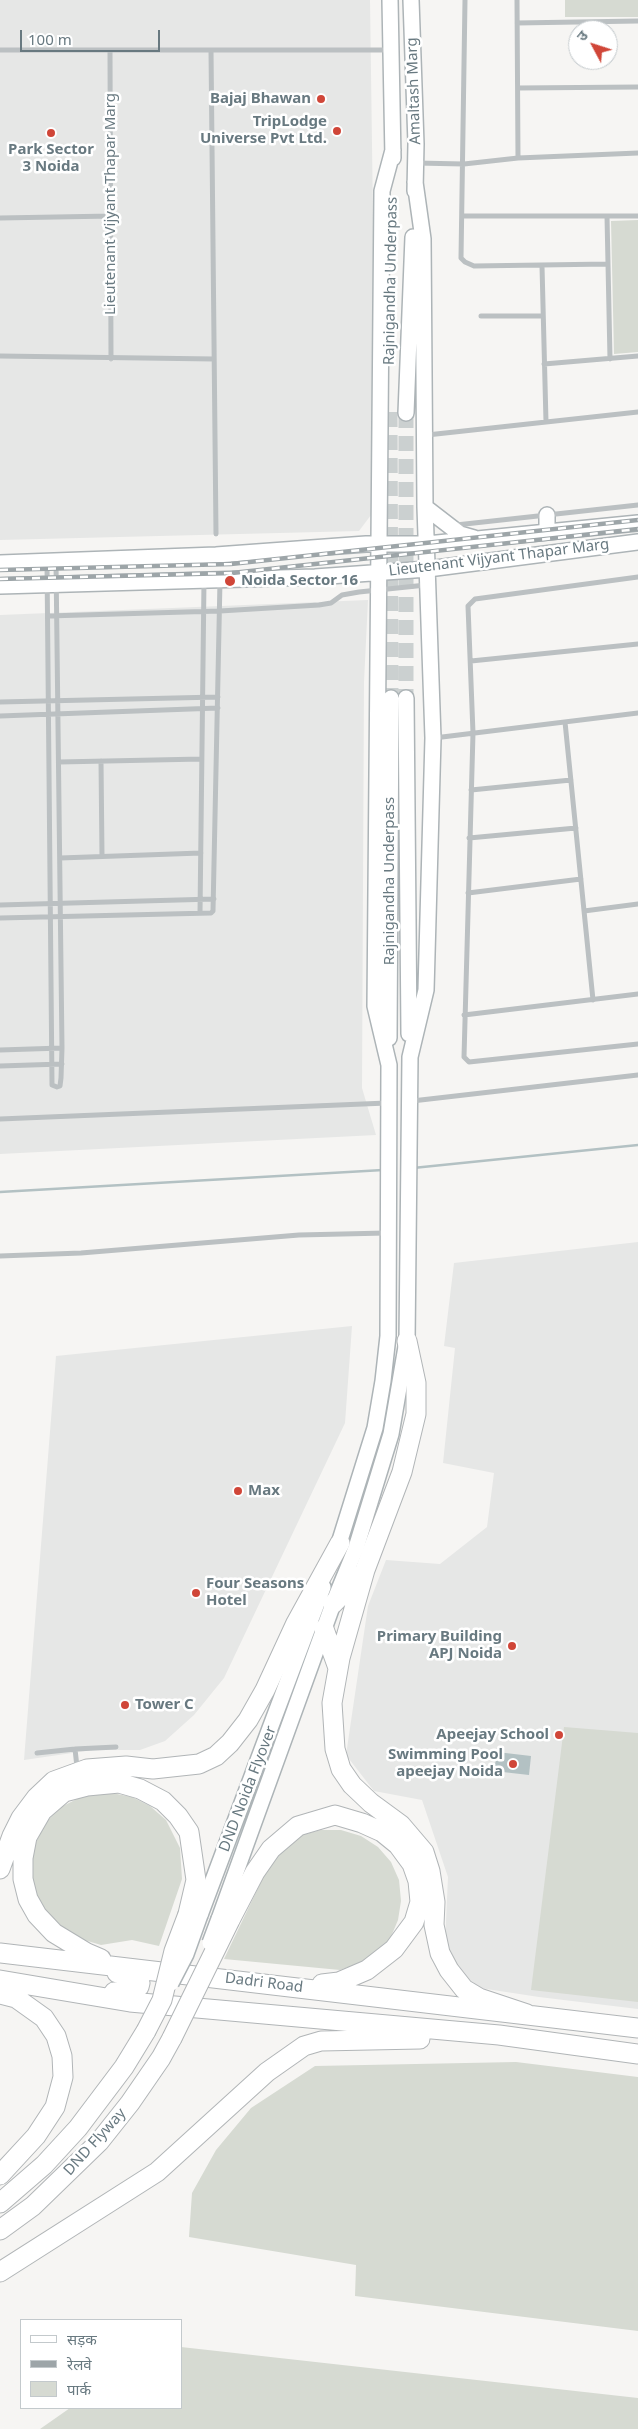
<!DOCTYPE html>
<meta charset="utf-8">
<style>
body{margin:0}
#map{position:relative;width:638px;height:2429px;overflow:hidden;background:#f6f5f3;font-family:"Noto Sans","Noto Sans Devanagari",sans-serif}
canvas{display:block}
.legend{position:absolute;left:20px;top:2319px;width:162px;height:90px;box-sizing:border-box;background:#fff;border:1px solid #c3c9cc;margin:0;padding:6px 9px;list-style:none;font-size:15px;color:#687980}
.legend li{display:flex;align-items:center;gap:10px;height:25px}
.legend b{width:25px;border:1px solid #c3c9cc}
.north{position:absolute;left:568px;top:20px;width:50px;height:50px;box-sizing:border-box;background:#fff;border:1px solid #c3c9cc;border-radius:50%;rotate:310deg;font-size:14px;font-weight:700;line-height:20px;text-align:center;color:#687980}
.north::after{content:'';display:block;margin:auto;width:18px;height:22px;background:#d04638;clip-path:polygon(50% 0,100% 100%,50% 72%,0 100%)}
.scale{position:absolute;left:20px;top:30px;width:140px;height:22px;box-sizing:border-box;border:2px solid #687980;border-top:0;padding-left:6px;font-size:15px;line-height:18px;white-space:nowrap;color:#687980;-webkit-text-stroke:4px #fff;paint-order:stroke}
</style>
<div id="map">
<canvas width="638" height="2429"></canvas>
<ul class="legend">
<li><b style="height:6px;background:#fff"></b>सड़क</li>
<li><b style="height:6px;background:#9da5a8"></b>रेलवे</li>
<li><b style="height:14px;background:#d6dad2"></b>पार्क</li>
</ul>
<div class="north">उ</div>
<div class="scale">100 m</div>
</div>
<script>
const ctx = document.querySelector('canvas').getContext('2d');
ctx.lineJoin = 'round';
function fillPath(path, color) {
  ctx.fillStyle = color;
  ctx.fill(path, 'evenodd');
}
function toPath(rows) {
  const path = new Path2D();
  for (const r of rows) {
    path.moveTo(r[0], r[1]);
    for (let i = 2; i < r.length; i += 2) path.lineTo(r[i], r[i + 1]);
  }
  return path;
}
function stroke(path, color, width, dash) {
  ctx.strokeStyle = color;
  ctx.lineWidth = width;
  ctx.lineCap = dash ? 'butt' : 'round';
  ctx.setLineDash(dash || []);
  ctx.stroke(path);
}
function drawText(font, color, halo, rows, align = 'center') {
  ctx.font = font + ' "Noto Sans",sans-serif';
  ctx.lineWidth = 5;
  ctx.setLineDash([]);
  ctx.textBaseline = 'middle';
  ctx.strokeStyle = halo;
  ctx.fillStyle = color;
  for (const [text, x, y, turn = 0] of rows) {
    ctx.save();
    ctx.translate(x, y);
    ctx.rotate((+turn || 0) * Math.PI / 180);
    ctx.textAlign = isNaN(turn) ? turn : align;
    if (halo) ctx.strokeText(text, 0, 0);
    ctx.fillText(text, 0, 0);
    ctx.restore();
  }
}
const built = toPath([
 [0,0,370,0,377,507,359,531,0,540],
 [368,600,364,682,362,1088,376,1135,0,1154,0,615],
 [638,1242,638,2009,539,1997,480,1988,457,1969,445,1943,448,1877,422,1800,374,1791,346,1755,368,1606,386,1560,440,1564,487,1527,494,1473,443,1463,455,1348,444,1346,454,1263],
 [352,1326,345,1423,224,1678,194,1715,165,1741,140,1750,93,1750,24,1760,56,1356]
]);
const green = toPath([
 [565,0,638,0,638,17,565,17],
 [638,220,638,352,614,354,611,221],
 [564,1727,638,1733,638,2002,531,1990],
 [112,1793,132,1797,150,1806,166,1820,180,1848,182,1879,159,1946,132,1940,101,1945,71,1936,41,1908,31,1879,33,1848,47,1821,63,1806,81,1797],
 [321,1830,341,1830,361,1836,378,1847,391,1862,399,1880,401,1901,398,1920,390,1939,368,1960,340,1970,224,1959,271,1861,302,1835],
 [516,2062,638,2077,638,2331,355,2296,356,2265,189,2237,192,2193,216,2150,251,2108,315,2066],
 [181,2347,638,2398,638,2429,40,2429,70,2408,181,2408]
]);
const water = toPath([
 [497,1752,531,1756,529,1775,494,1771]
]);
const stream = toPath([
 [413,1168,638,1145],
 [0,1192,383,1170]
]);
const secondaryTunnel = toPath([
 [390,412,391,698],
 [406,413,406,698]
]);
const street = toPath([
 [465,0,461,258,465,262,474,266,608,264],
 [517,0,518,158],
 [517,23,638,21],
 [0,50,389,50],
 [110,50,111,359],
 [211,50,216,534],
 [518,88,638,87],
 [416,163,464,164,518,158,638,153],
 [462,216,638,216],
 [607,216,610,359],
 [0,218,112,216],
 [542,266,546,422],
 [481,316,543,316],
 [0,356,214,359],
 [544,364,638,356],
 [427,435,638,412],
 [456,525,638,505],
 [47,564,52,1085,57,1087,60,1086,61,1078,62,1048,56,563],
 [638,577,475,599,468,606,473,733,464,1057,469,1062,638,1044],
 [48,616,220,611,319,605,331,603,342,595,359,592,426,585],
 [471,661,638,644],
 [0,702,218,697],
 [0,716,218,708],
 [565,722,593,1000],
 [434,738,638,713],
 [101,761,102,856],
 [59,762,202,759],
 [471,790,571,780],
 [469,838,576,828],
 [60,858,201,853],
 [468,893,581,879],
 [0,905,214,899],
 [584,911,638,904],
 [200,913,204,581],
 [0,918,211,913,213,911,220,581],
 [464,1015,638,994],
 [0,1050,62,1048],
 [0,1066,62,1064],
 [412,1101,638,1075],
 [0,1119,387,1103],
 [0,1256,81,1253,299,1235,386,1233],
 [37,1753,75,1749],
 [77,1767,75,1749,116,1747]
]);
const secondary = toPath([
 [390,0,393,158],
 [411,0,416,144,415,191],
 [406,413,413,237],
 [425,507,460,534,474,538],
 [547,515,547,532],
 [0,563,216,555,366,544,427,544,638,523],
 [0,586,315,577,428,569,638,542],
 [406,698,409,1034],
 [389,1038,391,698],
 [336,1553,375,1428,383,1381,388,1336,389,1065,375,1006,382,191,393,150],
 [200,1915,323,1587],
 [219,1919,333,1604,356,1548,391,1434,407,1341,410,1057,426,990,433,738,425,507,423,239,415,182]
]);
const highway = toPath([
 [407,1341,416,1383,416,1414,402,1472,365,1570,340,1658,332,1703,335,1749,341,1769,352,1785,371,1803,401,1825,424,1852,430,1871,435,1902,434,1925,440,1953,449,1970,464,1989,479,1998,527,2014],
 [333,1604,363,1573],
 [324,1629,338,1668],
 [0,1869,12,1836,21,1818,36,1798,54,1781,87,1769,126,1766,153,1769,199,1764,216,1756,230,1743,248,1720,265,1690,296,1623,340,1543],
 [230,1920,255,1872,271,1849,298,1826,335,1815,362,1823,382,1832,398,1845,412,1864,418,1881,420,1902,414,1922,394,1949,367,1970,339,1982,322,1984],
 [0,1953,638,2028],
 [101,1959,87,1953,54,1933,37,1915,28,1899,23,1879,23,1858,27,1837,42,1811,64,1792,87,1786,119,1783,140,1789,163,1801,178,1816,189,1832,196,1880,188,1914],
 [0,1980,130,2002,499,2035,638,2054],
 [114,1992,130,1993,139,1987,140,1983,133,1976,117,1973],
 [0,1994,16,1998,44,2018,56,2036,62,2056,63,2077,55,2107,36,2136,0,2175],
 [0,2203,44,2165,78,2128,124,2067,146,2031],
 [0,2230,33,2206,99,2142,130,2103,161,2058,172,2038],
 [0,2272,157,2172,267,2072,304,2046,321,2041,420,2039]
]);
const rail = toPath([
 [0,570,231,564,638,520],
 [0,579,232,573,638,529]
]);
const secondaryBridge = toPath([
 [210,1943,219,1919],
 [171,1983,186,1954,200,1915]
]);
const highwayBridge = toPath([
 [146,2031,162,2000,174,1951,188,1914],
 [172,2038,230,1920]
]);
const markers = [
 [321,99,5,"#d04638"],
 [337,131,5,"#d04638"],
 [51,133,5,"#d04638"],
 [230,581,6,"#d04638"],
 [238,1491,5,"#d04638"],
 [196,1593,5,"#d04638"],
 [512,1646,5,"#d04638"],
 [125,1705,5,"#d04638"],
 [559,1735,5,"#d04638"],
 [513,1764,5,"#d04638"]
];
const streetNames = [
 ["Amaltash Marg",414,91,-92],
 ["Lieutenant Vijyant Thapar Marg",111,204,-90],
 ["Rajnigandha Underpass",391,281,-89],
 ["Lieutenant Vijyant Thapar Marg",499,558,-7],
 ["Rajnigandha Underpass",390,881,-90],
 ["DND Noida Flyover",248,1789,-69],
 ["Dadri Road",264,1983,7],
 ["DND Flyway",95,2142,-48]
];
const poiNames = [
 ["Bajaj Bhawan",311,99],
 ["TripLodge",327,122],
 ["Universe Pvt Ltd.",327,139],
 ["Park Sector",51,150,"center"],
 ["3 Noida",51,167,"center"],
 ["Noida Sector 16",241,581,"left"],
 ["Max",248,1491,"left"],
 ["Four Seasons",206,1584,"left"],
 ["Hotel",206,1601,"left"],
 ["Primary Building",502,1637],
 ["APJ Noida",502,1654],
 ["Tower C",135,1705,"left"],
 ["Apeejay School",549,1735],
 ["Swimming Pool",503,1755],
 ["apeejay Noida",503,1772]
];
fillPath(built, '#e6e7e6');
fillPath(green, '#d6dad2');
fillPath(water, '#b3c1c3');
stroke(stream, '#b3c1c3', 2.5);
stroke(secondaryTunnel, '#cbd0d0', 15, [15, 8]);
stroke(secondary, '#adb4b7', 18);
stroke(highway, '#b1b5b7', 21);
stroke(street, '#bbc0c2', 5);
stroke(secondary, '#fff', 15);
stroke(highway, '#fff', 19);
stroke(rail, '#9da5a8', 4.5);
stroke(rail, '#fff', 2.5, [8]);
stroke(secondaryBridge, '#adb4b7', 18, []);
stroke(highwayBridge, '#b1b5b7', 21, []);
stroke(secondaryBridge, '#fff', 15);
stroke(highwayBridge, '#fff', 19);
for (const [x, y, r, color] of markers) {
  const dot = new Path2D();
  dot.arc(x, y, r, 0, 2 * Math.PI);
  ctx.fillStyle = color;
  ctx.fill(dot);
  stroke(dot, '#fff', 2);
}
drawText('15px', '#687980', '#fff', streetNames);
drawText('bold 15px', '#687980', '#fff', poiNames, 'right');
</script>
